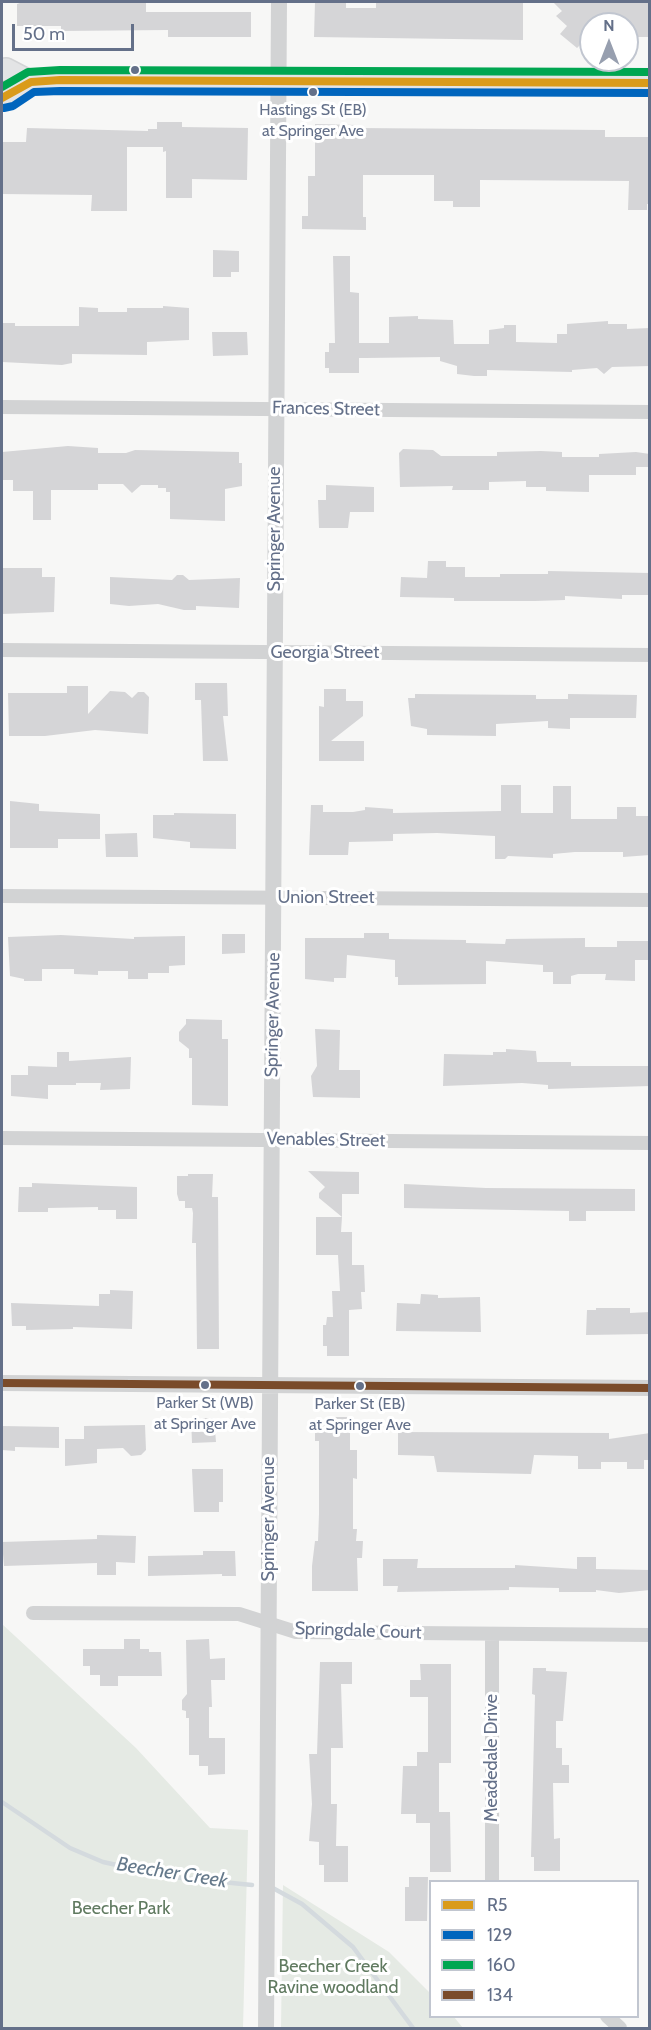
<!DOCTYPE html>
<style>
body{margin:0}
#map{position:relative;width:651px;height:2030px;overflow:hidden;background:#f7f7f6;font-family:Cabin,sans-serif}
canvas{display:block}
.frame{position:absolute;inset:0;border:3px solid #647089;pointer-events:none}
.legend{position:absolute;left:429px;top:1880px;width:210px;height:138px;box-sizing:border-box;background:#fff;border:2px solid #c1c6d0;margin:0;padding:8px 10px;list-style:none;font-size:18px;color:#647089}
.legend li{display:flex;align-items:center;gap:12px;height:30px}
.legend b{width:30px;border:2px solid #c1c6d0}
.north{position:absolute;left:579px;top:12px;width:60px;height:60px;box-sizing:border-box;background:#fff;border:2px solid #c1c6d0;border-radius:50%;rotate:0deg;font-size:16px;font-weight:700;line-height:24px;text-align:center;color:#647089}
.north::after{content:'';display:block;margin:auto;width:21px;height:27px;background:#979faf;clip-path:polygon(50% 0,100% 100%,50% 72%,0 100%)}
.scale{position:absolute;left:12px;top:24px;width:122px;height:27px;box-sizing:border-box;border:3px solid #647089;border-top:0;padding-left:8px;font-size:18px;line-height:21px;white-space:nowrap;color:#647089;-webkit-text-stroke:4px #fff;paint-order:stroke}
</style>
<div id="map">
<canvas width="651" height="2030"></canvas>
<div class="frame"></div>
<ul class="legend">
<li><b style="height:8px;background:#da9b1b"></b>R5</li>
<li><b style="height:8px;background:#0065bd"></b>129</li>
<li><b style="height:8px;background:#00a651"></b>160</li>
<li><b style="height:8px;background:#7a4b2a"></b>134</li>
</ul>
<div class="north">N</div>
<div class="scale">50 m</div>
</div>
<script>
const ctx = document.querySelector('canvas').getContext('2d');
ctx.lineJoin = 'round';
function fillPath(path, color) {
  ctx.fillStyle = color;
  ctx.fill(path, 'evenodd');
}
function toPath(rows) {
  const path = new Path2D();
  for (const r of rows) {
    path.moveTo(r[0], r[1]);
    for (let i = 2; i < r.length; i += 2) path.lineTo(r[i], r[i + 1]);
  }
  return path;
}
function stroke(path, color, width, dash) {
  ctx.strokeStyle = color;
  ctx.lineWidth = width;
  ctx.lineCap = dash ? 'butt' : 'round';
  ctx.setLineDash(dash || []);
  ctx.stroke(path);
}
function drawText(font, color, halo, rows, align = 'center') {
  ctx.font = font + ' Cabin,sans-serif';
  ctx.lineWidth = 6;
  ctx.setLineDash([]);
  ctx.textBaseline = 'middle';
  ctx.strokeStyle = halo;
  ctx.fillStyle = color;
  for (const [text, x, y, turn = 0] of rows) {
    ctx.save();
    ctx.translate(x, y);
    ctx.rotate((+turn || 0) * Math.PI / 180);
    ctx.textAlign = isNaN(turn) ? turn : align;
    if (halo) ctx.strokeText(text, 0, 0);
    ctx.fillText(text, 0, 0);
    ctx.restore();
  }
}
const green = toPath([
 [2,1624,136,1748,210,1828,248,1830,243,2028,2,2028],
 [283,1885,389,1952,430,1993,430,2016,454,2017,463,2028,281,2028]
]);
const stream = toPath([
 [2,1802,70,1848,103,1862,172,1877,252,1885],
 [271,1887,302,1904,353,1947,413,2028]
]);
const building = toPath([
 [23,2,146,2,146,12,251,12,251,37,168,37,168,30,61,31,61,26,17,26,17,4],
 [315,2,346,2,346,8,376,8,376,2,523,2,523,40,314,37],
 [553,2,650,2,650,37,627,37,627,24,591,24,591,34,577,48,560,34,567,26,556,16,562,11],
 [157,122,182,122,182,127,248,128,247,180,192,179,192,198,166,198,166,151,163,152,163,147,127,147,127,211,91,211,92,195,2,194,2,142,26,142,27,128,148,131,148,129,157,129],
 [315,124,357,125,357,128,605,130,605,137,650,137,650,204,647,204,647,210,628,210,629,181,480,180,480,207,453,207,453,201,434,201,434,175,363,175,363,217,366,217,366,230,302,229,302,216,308,216,308,176,315,176],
 [213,250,239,251,239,272,231,272,231,277,213,277],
 [333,256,350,256,350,292,359,293,359,343,389,343,389,317,418,316,418,319,453,320,454,344,489,344,489,330,504,328,504,325,516,325,516,342,557,343,557,334,567,334,567,324,608,321,608,324,627,324,627,329,650,328,650,366,612,367,604,374,597,368,572,370,572,372,487,370,487,376,474,376,457,374,457,366,440,361,440,357,366,358,359,358,359,373,329,373,329,368,325,368,325,352,329,352,329,343,335,343],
 [163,306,189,308,189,340,147,342,147,355,72,354,72,363,62,365,2,362,2,323,15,323,15,326,79,326,79,307,98,308,98,312,127,312,127,308,163,308],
 [212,332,247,332,248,355,213,356],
 [68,446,98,448,98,453,126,453,135,450,239,452,239,463,242,463,242,486,225,489,225,521,170,519,170,492,166,492,166,488,158,488,158,485,141,485,132,493,123,484,98,484,98,490,51,490,51,520,33,520,33,491,13,491,13,480,2,480,2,452],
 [403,449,433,450,441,456,497,456,497,452,541,451,562,452,562,457,599,457,599,454,636,452,650,454,650,467,636,467,636,475,589,475,589,492,546,491,546,487,526,487,526,481,489,482,489,490,452,490,453,486,400,487,399,453],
 [326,485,374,487,374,512,350,512,348,528,319,528,318,500,326,500],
 [428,561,446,561,446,567,465,567,465,577,500,577,500,574,548,574,548,571,650,573,650,595,622,595,622,599,565,596,565,600,535,601,454,601,454,598,400,597,401,577,427,578],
 [2,568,42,568,42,577,55,577,54,612,2,614],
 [177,575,183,575,189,580,240,578,239,608,196,606,196,610,184,610,158,604,129,606,110,604,110,577,172,580],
 [195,683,227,683,228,716,223,716,228,761,203,761,201,700,195,700],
 [67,686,88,686,88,714,110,691,125,692,132,698,138,692,144,692,149,697,148,734,95,730,45,736,9,736,8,693,67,693],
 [324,689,346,689,346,701,363,701,363,716,331,741,364,741,364,761,319,761,319,706,324,707],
 [415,694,536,695,536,699,568,699,568,694,637,695,636,718,570,718,570,729,548,728,548,721,496,724,496,736,427,735,427,729,411,726,408,698,415,698],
 [501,785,521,785,521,813,553,813,553,786,571,786,571,819,617,819,617,807,636,807,636,816,650,816,650,855,623,857,623,852,575,852,553,854,553,858,508,856,505,859,495,859,495,836,437,833,393,834,393,841,349,842,348,855,309,855,311,805,323,805,323,812,353,812,365,810,365,807,393,809,393,813,501,811],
 [10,801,39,804,39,811,100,814,100,839,58,839,58,848,10,848],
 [174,813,236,814,236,849,190,848,190,842,153,838,153,815,174,815],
 [137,833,138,857,106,857,105,834],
 [364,933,389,933,389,939,466,940,466,943,505,944,506,939,585,938,585,947,617,947,617,941,650,941,650,960,635,960,635,981,605,980,606,974,578,974,571,976,571,984,553,984,553,972,543,972,543,965,486,961,486,984,398,985,398,977,395,977,395,960,347,955,346,978,334,978,334,982,305,979,305,938,364,938],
 [222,934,245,934,245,953,222,954],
 [61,935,134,939,134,937,185,936,185,965,169,966,169,973,148,973,148,979,128,979,128,971,98,971,98,975,74,974,74,969,42,969,42,981,24,981,24,979,10,976,8,937],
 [186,1019,222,1020,222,1039,228,1039,228,1106,192,1105,192,1058,189,1058,189,1049,179,1041,179,1032,186,1024],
 [315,1029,340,1030,339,1070,360,1070,360,1098,313,1097,311,1076,317,1066],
 [506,1049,536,1051,537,1062,571,1062,571,1066,650,1066,650,1086,548,1089,548,1085,522,1083,443,1086,444,1054,493,1055,493,1052,506,1052],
 [57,1052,69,1052,69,1061,131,1057,130,1089,100,1090,101,1083,76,1083,76,1085,48,1085,48,1099,11,1096,11,1075,28,1075,28,1066,57,1067],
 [308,1171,359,1172,359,1194,342,1194,342,1217,319,1198,319,1193,325,1187],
 [188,1174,213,1174,212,1197,218,1197,219,1349,197,1349,196,1252,196,1243,192,1243,193,1213,192,1208,185,1208,185,1201,179,1201,177,1194,177,1176,188,1176],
 [32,1183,137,1187,137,1219,116,1219,116,1210,98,1210,98,1207,48,1208,48,1212,18,1212,19,1187,32,1187],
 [404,1184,486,1188,635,1189,635,1211,586,1211,586,1221,569,1221,569,1211,404,1208],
 [316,1217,342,1217,341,1232,352,1232,352,1265,364,1265,365,1292,361,1292,362,1309,349,1310,349,1356,327,1356,327,1346,323,1346,323,1325,326,1325,327,1317,333,1317,332,1291,340,1291,338,1255,316,1255],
 [110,1290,133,1291,132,1329,73,1327,73,1329,26,1330,26,1326,12,1326,11,1303,99,1306,99,1294,110,1294],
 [421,1294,438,1295,438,1298,480,1297,481,1332,396,1331,397,1303,420,1304],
 [596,1308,630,1308,630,1313,650,1312,650,1334,586,1335,587,1310,596,1310],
 [334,1417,350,1417,350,1450,357,1450,357,1479,353,1478,353,1529,357,1529,356,1541,363,1541,362,1558,357,1558,358,1591,312,1591,312,1566,315,1541,318,1541,319,1514,319,1441,315,1441,315,1420,334,1420],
 [191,1418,214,1418,216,1442,192,1443],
 [145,1425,146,1450,141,1455,131,1456,123,1448,97,1449,97,1463,65,1466,65,1439,84,1439,84,1426],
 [2,1426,59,1427,59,1448,15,1447,15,1451,2,1450],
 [398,1432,609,1433,609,1439,650,1433,650,1460,644,1460,644,1469,627,1469,627,1462,601,1462,601,1469,578,1469,578,1456,534,1455,531,1474,437,1472,434,1456,398,1455],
 [192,1469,223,1469,223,1502,219,1502,219,1512,194,1512],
 [97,1535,136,1536,135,1563,116,1562,116,1575,97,1575,97,1563,4,1566,2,1542,97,1539],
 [203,1551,235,1551,236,1576,222,1576,222,1574,148,1576,148,1556,203,1555],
 [577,1557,596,1557,596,1569,650,1570,650,1590,619,1593,596,1590,596,1592,559,1592,559,1588,509,1587,509,1590,397,1592,398,1586,383,1586,383,1559,418,1559,417,1568,515,1568,515,1565,577,1569],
 [124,1639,140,1639,140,1649,149,1649,149,1652,161,1652,162,1676,118,1676,118,1686,100,1686,100,1675,90,1675,90,1666,83,1666,83,1649,124,1649],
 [209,1639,210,1659,225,1658,225,1680,211,1680,212,1707,209,1707,209,1738,225,1738,225,1774,208,1775,208,1766,199,1766,199,1755,189,1755,189,1718,186,1718,186,1711,182,1710,182,1700,187,1694,186,1640],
 [320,1662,352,1662,352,1684,341,1684,343,1748,331,1748,331,1804,337,1804,336,1846,348,1846,348,1882,324,1882,324,1865,319,1865,319,1842,309,1841,312,1804,309,1754,317,1754],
 [420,1664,451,1664,451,1763,439,1763,439,1812,450,1812,451,1872,430,1872,430,1823,416,1823,416,1814,401,1814,403,1766,417,1766,417,1752,428,1752,428,1697,410,1697,410,1680,421,1680],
 [533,1668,546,1668,546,1671,567,1672,563,1721,556,1721,556,1748,562,1748,562,1765,569,1765,569,1783,553,1783,554,1839,560,1838,560,1871,534,1871,534,1857,531,1857,535,1695,532,1694],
 [409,1877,428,1877,427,1921,405,1921,405,1887,409,1887]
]);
const minor = toPath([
 [2,407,650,412],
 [2,650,650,655],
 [2,896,650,900],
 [2,1138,650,1143],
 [33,1613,239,1614,296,1632,650,1635],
 [492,1882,492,1635],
 [607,2016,620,2028]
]);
const tertiary = toPath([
 [2,1383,650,1388],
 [266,2028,279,2]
]);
const primary = toPath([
 [2,70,6,69,31,82],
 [2,98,8,97,31,82,60,80,650,83]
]);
const bus1 = toPath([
 [2,98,31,82,60,80,650,83]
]);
const bus2 = toPath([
 [4,108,13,106,34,92,60,91,650,93]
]);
const bus3 = toPath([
 [2,87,28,72,60,70,650,72]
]);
const bus4 = toPath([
 [2,1383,650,1388]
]);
const markers = [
 [135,70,5,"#647089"],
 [313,92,5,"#647089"],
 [205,1385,5,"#647089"],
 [360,1386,5,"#647089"]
];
const busNames = [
 ["Hastings St (EB)",313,110],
 ["at Springer Ave",313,131],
 ["Parker St (WB)",205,1403],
 ["at Springer Ave",205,1424],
 ["Parker St (EB)",360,1404],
 ["at Springer Ave",360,1425]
];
const streetNames = [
 ["Frances Street",326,409,1],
 ["Springer Avenue",275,529,-90],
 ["Georgia Street",325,653],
 ["Union Street",326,898],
 ["Springer Avenue",273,1015,-89],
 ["Venables Street",326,1140,1],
 ["Springer Avenue",269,1519,-90],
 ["Springdale Court",358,1631,2],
 ["Meadedale Drive",492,1758,-90]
];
const parkNames = [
 ["Beecher Park",121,1909],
 ["Beecher Creek",333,1967],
 ["Ravine woodland",333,1988]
];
const waterNames = [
 ["Beecher Creek",172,1873,9]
];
fillPath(green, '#e5eae4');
stroke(stream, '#d4dade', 4.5);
fillPath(building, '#d5d5d7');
stroke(primary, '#d3d4d6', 24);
stroke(minor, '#d2d3d4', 14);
stroke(tertiary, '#d2d3d4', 16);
stroke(primary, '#e3e4e5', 21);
stroke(bus1, '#da9b1b', 8);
stroke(bus2, '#0065bd', 8);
stroke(bus3, '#00a651', 8);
stroke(bus4, '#7a4b2a', 8);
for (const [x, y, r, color] of markers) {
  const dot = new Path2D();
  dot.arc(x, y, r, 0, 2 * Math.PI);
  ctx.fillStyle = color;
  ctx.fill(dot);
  stroke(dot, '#fff', 2);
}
drawText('16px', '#647089', '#fff', busNames);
drawText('18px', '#647089', '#fff', streetNames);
drawText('18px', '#607a60', '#fff', parkNames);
drawText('italic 20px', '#65798b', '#fff', waterNames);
</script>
